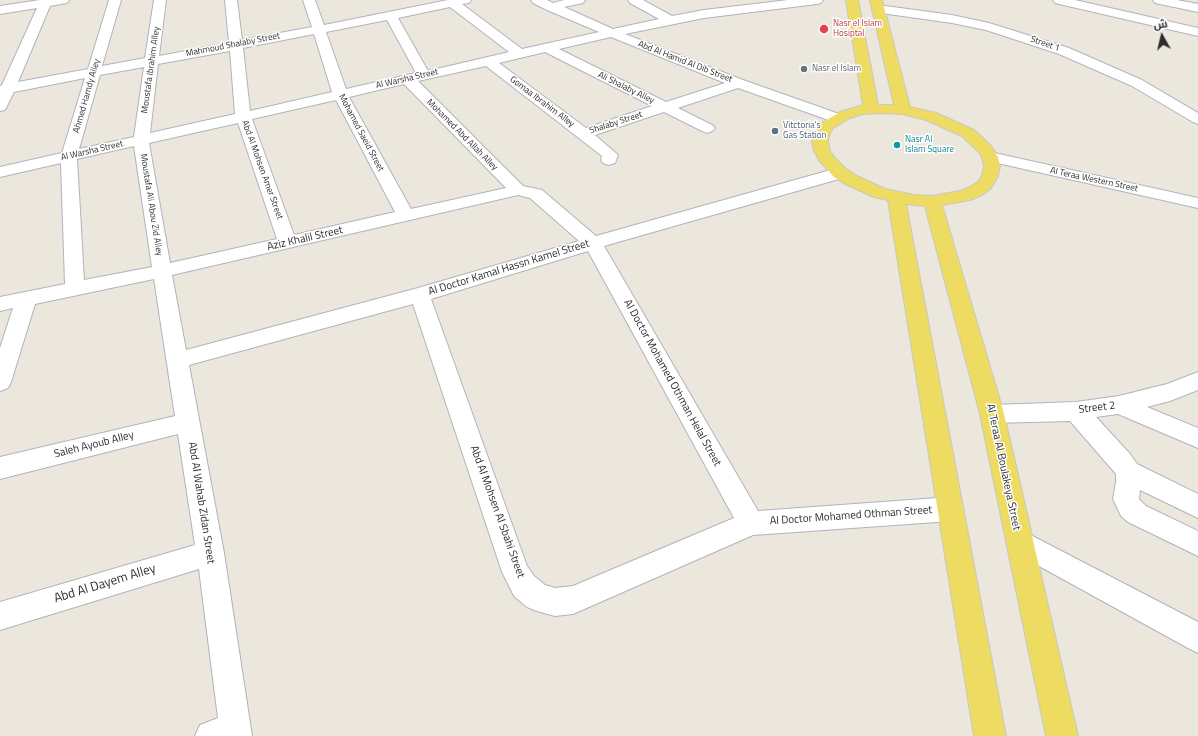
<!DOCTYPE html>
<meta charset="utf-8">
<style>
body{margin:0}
#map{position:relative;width:1198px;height:736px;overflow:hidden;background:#ece7dd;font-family:"Titillium Web",Cairo,sans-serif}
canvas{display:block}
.north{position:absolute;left:1142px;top:16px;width:40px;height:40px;-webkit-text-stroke:3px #fff;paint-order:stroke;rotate:352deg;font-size:11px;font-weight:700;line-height:16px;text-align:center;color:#2b2b2b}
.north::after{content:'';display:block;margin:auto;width:14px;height:18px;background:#2b2b2b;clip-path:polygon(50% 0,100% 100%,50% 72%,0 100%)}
</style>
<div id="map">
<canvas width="1198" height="736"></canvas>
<div class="north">ش</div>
</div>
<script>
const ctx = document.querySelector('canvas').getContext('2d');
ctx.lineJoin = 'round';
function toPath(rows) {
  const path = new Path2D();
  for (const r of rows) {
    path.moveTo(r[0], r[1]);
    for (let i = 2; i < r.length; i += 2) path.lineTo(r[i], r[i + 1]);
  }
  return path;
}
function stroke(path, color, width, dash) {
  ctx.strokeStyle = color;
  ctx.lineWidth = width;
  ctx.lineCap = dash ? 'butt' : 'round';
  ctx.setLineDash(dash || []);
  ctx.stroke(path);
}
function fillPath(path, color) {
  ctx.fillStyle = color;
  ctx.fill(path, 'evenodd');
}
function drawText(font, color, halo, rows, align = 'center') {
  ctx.font = font + ' "Titillium Web",sans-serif';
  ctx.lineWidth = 3;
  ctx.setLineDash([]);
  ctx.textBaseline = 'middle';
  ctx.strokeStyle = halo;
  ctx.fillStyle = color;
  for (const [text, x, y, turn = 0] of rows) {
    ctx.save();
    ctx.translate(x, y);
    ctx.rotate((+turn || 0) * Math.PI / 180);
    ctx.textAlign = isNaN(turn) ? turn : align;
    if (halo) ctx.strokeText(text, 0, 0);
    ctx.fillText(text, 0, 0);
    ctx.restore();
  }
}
const minor = toPath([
 [40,0,69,0,67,3,50,6,18,82,88,69,109,0,121,0,102,66,145,58,154,0,166,0,159,56,229,43,225,0,237,0,242,40,312,27,303,0,315,0,324,25,448,0,471,0,469,3,462,4,522,49,599,32,547,10,533,3,531,0,547,0,553,3,564,0,585,0,583,3,564,7,613,29,659,19,630,3,628,0,643,0,672,16,704,10,788,0,823,0,821,3,817,4,704,18,625,34,743,80,842,115,845,118,842,121,837,123,738,88,678,108,712,125,715,128,712,131,707,133,702,131,664,112,595,135,618,155,615,163,609,165,603,163,601,160,602,156,486,66,418,81,523,186,542,190,596,236,834,169,840,168,846,169,848,173,846,177,604,246,758,511,951,497,960,501,964,509,960,517,951,521,753,535,573,614,555,616,537,611,527,607,514,596,502,572,413,304,189,365,224,553,252,736,195,736,200,725,218,718,199,569,0,630,0,602,195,545,178,434,0,479,0,457,175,416,154,279,35,304,11,382,8,388,0,391,0,348,13,308,0,311,0,297,65,284,61,163,0,177,0,167,62,153,85,78,14,92,5,110,0,111,0,86,2,85,37,8,0,14,0,6,40,0],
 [450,7,509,52,428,71,398,18,450,7],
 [387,20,416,73,346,89,326,32,387,20],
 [314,34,332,92,250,111,243,48,314,34],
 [611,37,725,83,666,102,559,49,611,37],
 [230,51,235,114,150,133,158,64,230,51],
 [545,52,652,106,586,128,499,63,545,52],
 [144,67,134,137,79,149,100,75,144,67],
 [404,84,506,188,411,209,349,97,404,84],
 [336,100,395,212,294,235,252,119,336,100],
 [238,123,277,239,170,263,149,143,238,123],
 [134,146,152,267,84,280,77,159,134,146],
 [518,195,530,198,579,241,418,288,186,350,172,275,518,195],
 [588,251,734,518,573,586,555,588,545,585,534,576,527,566,431,299,588,251],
 [1053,0,1075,0,1198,28,1198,36,1059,4,1055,3,1053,0],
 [1153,0,1177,0,1198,4,1198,12,1155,3,1153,0],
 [878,5,952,15,989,23,1069,48,1142,80,1198,113,1198,124,1193,122,1132,86,1059,54,986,30,952,23,874,12,872,9,874,6,878,5],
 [990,152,1198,198,1198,208,984,160,982,157,984,154,990,152],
 [1198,372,1198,390,1170,401,1147,407,1198,428,1198,448,1118,414,1096,417,1130,454,1137,464,1198,494,1198,518,1140,490,1139,499,1146,506,1198,531,1198,556,1128,522,1121,516,1113,499,1116,482,1116,474,1070,421,992,423,984,421,980,414,984,407,992,405,1076,402,1119,396,1167,384,1198,372],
 [1019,529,1198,622,1198,653,1188,648,1010,550,1006,541,1010,532,1019,529]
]);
const major = toPath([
 [846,0,858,0,878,105,894,105,870,0,882,0,910,107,936,113,974,130,991,146,998,157,1000,166,998,176,991,188,982,195,970,200,942,205,1004,414,1078,736,1046,736,980,414,925,206,906,204,1006,736,974,736,888,200,874,197,845,184,834,177,819,160,814,151,812,141,814,133,823,122,840,112,863,105,846,0],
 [881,113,903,114,926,120,962,136,979,152,982,157,984,166,982,176,979,181,970,187,960,191,932,196,914,195,885,189,857,176,846,169,834,157,830,151,828,141,830,133,833,128,850,118,863,114,881,113]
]);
const markers = [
 [824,29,5,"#e0444e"],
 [804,69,4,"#6b7280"],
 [775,131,4,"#5c6f8a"],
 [897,145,4,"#0f9aa8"]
];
const farHealthnames = [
 ["Nasr el Islam",833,24],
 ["Hosiptal",833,34]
];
const farStreetnames = [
 ["Street 1",1045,44,19],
 ["Mahmoud Shalaby Street",233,45,-11],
 ["Abd Al Hamid Al Dib Street",685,62,21],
 ["Moustafa Ibrahim Alley",151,70,-82],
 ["Al Warsha Street",407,79,-13],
 ["Ali Shalaby Alley",626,88,26],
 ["Ahmed Hamdy Alley",87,96,-74],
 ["Gomaa Ibrahim Alley",542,102,37],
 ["Shalaby Street",616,123,-18],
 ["Mohamed Saeid Street",361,133,62],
 ["Mohamed Abd Allah Alley",462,135,45],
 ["Al Warsha Street",92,151,-13],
 ["Abd Al Mohsen Amer Street",262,170,70],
 ["Al Teraa Western Street",1094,180,12],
 ["Moustafa Ali Abou Zid Alley",151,205,81]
];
const farWorshipnames = [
 ["Nasr el Islam",812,69]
];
const farServicenames = [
 ["Vitctoria's",783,126],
 ["Gas Station",783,136]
];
const farCulturenames = [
 ["Nasr Al",905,140],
 ["Islam Square",905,150]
];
const streetNames = [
 ["Aziz Khalil Street",305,239,-13],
 ["Al Doctor Kamal Hassn Kamel Street",509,268,-17],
 ["Al Doctor Mohamed Othman Helal Street",672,383,61],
 ["Street 2",1097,408,-7],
 ["Saleh Ayoub Alley",94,445,-14],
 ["Al Teraa Al Boulakeya Street",1003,467,78],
 ["Abd Al Wahab Zidan Street",201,503,81],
 ["Abd Al Mohsen Al Sbahi Street",497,512,70],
 ["Al Doctor Mohamed Othman Street",851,516,-4]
];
const nearStreetnames = [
 ["Abd Al Dayem Alley",105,584,-17]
];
stroke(minor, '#b1b2be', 2);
stroke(major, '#c8c8c8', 2);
fillPath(minor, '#fff');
fillPath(major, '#eddc61');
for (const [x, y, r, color] of markers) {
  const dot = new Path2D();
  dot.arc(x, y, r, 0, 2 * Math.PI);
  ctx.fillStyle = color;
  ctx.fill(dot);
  stroke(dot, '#fff', 1.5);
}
drawText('9px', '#be3a42', '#fff', farHealthnames, 'left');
drawText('9px', '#2b2b2b', '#fff', farStreetnames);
drawText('9px', '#5b616d', '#fff', farWorshipnames, 'left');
drawText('9px', '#4e5e75', '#fff', farServicenames, 'left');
drawText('9px', '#0d838f', '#fff', farCulturenames, 'left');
drawText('11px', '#2b2b2b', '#fff', streetNames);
drawText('13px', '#2b2b2b', '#fff', nearStreetnames);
</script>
